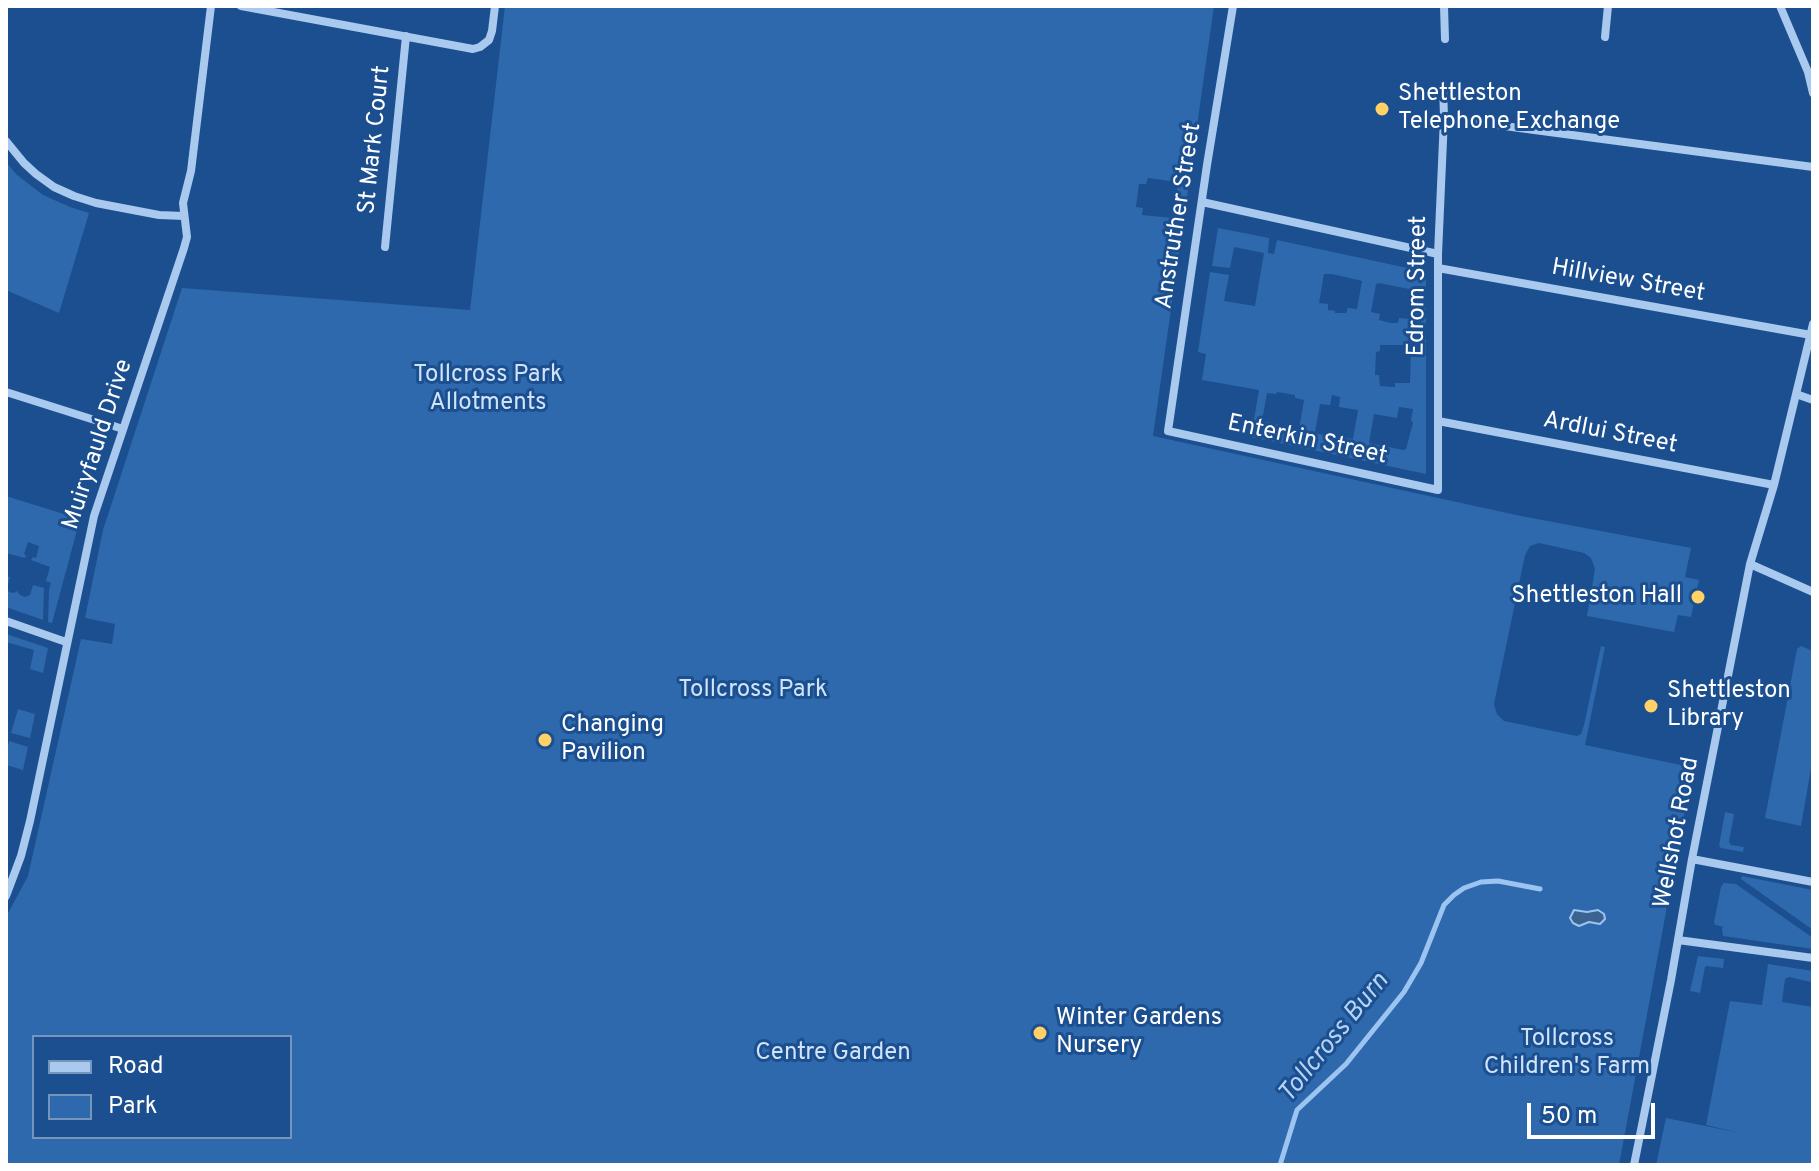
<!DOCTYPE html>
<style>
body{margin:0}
#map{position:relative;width:1819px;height:1171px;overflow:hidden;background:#1b4f8f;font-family:Overpass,sans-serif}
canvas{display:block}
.frame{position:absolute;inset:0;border:8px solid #fff;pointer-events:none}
.legend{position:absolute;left:32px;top:1035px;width:260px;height:104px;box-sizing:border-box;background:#1b4f8f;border:2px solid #7695bc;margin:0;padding:10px 14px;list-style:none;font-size:24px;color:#fff}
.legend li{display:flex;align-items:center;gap:16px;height:40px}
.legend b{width:40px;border:2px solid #7695bc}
.scale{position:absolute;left:1527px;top:1103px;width:128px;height:36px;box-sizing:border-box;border:4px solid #fff;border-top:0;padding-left:10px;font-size:24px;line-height:28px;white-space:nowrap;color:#fff;-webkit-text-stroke:6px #1b4f8f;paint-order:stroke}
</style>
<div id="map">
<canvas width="1819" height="1171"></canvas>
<div class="frame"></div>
<ul class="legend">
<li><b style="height:10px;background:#a9c9ee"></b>Road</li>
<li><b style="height:22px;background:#2e69ad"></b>Park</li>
</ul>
<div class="scale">50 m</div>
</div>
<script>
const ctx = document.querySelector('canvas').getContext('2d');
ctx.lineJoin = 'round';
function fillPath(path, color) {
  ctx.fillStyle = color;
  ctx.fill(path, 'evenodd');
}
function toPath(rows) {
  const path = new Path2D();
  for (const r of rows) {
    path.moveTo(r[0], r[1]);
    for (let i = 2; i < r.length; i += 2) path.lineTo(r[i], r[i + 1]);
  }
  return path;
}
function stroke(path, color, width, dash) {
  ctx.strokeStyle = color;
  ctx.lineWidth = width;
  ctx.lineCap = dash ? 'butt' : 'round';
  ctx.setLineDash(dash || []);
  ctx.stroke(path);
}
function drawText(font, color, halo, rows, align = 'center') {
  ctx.font = font + ' Overpass,sans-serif';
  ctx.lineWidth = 6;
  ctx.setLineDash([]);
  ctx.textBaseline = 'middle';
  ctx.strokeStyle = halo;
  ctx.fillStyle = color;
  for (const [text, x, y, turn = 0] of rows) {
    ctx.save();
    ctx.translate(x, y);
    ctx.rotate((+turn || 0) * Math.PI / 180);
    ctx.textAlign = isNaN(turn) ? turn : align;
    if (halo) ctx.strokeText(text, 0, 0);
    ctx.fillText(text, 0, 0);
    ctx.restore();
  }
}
const green = toPath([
 [505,6,1214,6,1153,436,1521,516,1691,548,1685,577,1699,580,1691,617,1678,615,1674,632,1587,616,1595,569,1591,558,1584,553,1539,543,1530,546,1525,555,1494,704,1497,714,1504,721,1577,736,1581,734,1584,725,1601,646,1605,647,1585,745,1690,767,1689,771,1692,772,1619,1165,6,1165,6,917,28,876,81,639,112,644,115,624,85,618,103,530,182,288,470,310],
 [1148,178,1177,182,1177,193,1175,196,1175,208,1172,218,1142,215,1143,208,1136,207,1139,184,1146,184],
 [34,1037,290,1037,290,1137,34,1137],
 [6,162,16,174,43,195,70,207,89,213,59,313,6,290],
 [1218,228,1269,238,1268,253,1274,254,1277,240,1426,272,1426,332,1406,332,1406,337,1426,338,1426,474,1251,437,1259,390,1202,380,1206,354,1198,352,1210,272,1229,275,1224,301,1255,306,1264,253,1234,247,1230,268,1212,266],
 [1324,274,1332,274,1362,281,1357,309,1348,308,1346,313,1335,313,1335,311,1328,310,1328,304,1319,303],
 [1379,283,1414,290,1409,319,1399,318,1398,323,1390,323,1379,320,1380,314,1371,312,1376,284],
 [1380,345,1411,345,1410,383,1395,383,1395,387,1380,386,1379,375,1375,375,1376,352,1380,351],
 [1277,392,1295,395,1295,398,1304,400,1299,429,1262,421,1267,393,1276,394],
 [1332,395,1340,397,1339,407,1358,410,1353,439,1318,434,1315,432,1320,404,1330,405],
 [1399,407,1413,409,1411,420,1413,423,1406,449,1403,450,1369,443,1374,414,1397,418],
 [6,496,80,519,52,623,48,622,49,590,51,583,46,581,50,567,31,560,33,557,36,558,39,546,28,542,24,554,26,555,25,558,6,553],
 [6,576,10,577,7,588,9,592,14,593,17,591,20,595,25,597,30,595,33,585,44,588,43,620,6,607],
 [6,634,48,648,43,673,30,669,34,650,6,642],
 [1801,646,1813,651,1813,757,1801,826,1765,818,1797,649],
 [18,709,35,714,30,738,11,733],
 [9,741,28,747,23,770,6,765,6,753],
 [1725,812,1734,814,1729,842,1731,845,1744,847,1743,852,1721,848,1719,846],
 [1742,876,1813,890,1813,930,1741,879],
 [1724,883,1736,884,1813,938,1813,949,1723,936,1722,928,1724,927,1715,925,1714,922,1721,887],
 [1698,956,1724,959,1723,968,1707,966,1705,967,1700,993,1690,991],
 [1768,964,1813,971,1811,982,1789,977,1785,979,1782,1002,1813,1007,1813,1165,1656,1165,1666,1118,1740,1133,1706,1125,1730,1001,1762,1005]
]);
const water = toPath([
 [1574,910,1587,912,1598,910,1604,914,1605,919,1600,924,1589,922,1579,926,1573,923,1570,918,1574,910]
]);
const stream = toPath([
 [1280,1165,1297,1110,1346,1064,1404,992,1421,963,1444,905,1454,895,1464,888,1481,882,1498,881,1540,889]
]);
const minor = toPath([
 [241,6,473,49,480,47,489,40,492,31,495,6],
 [1233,6,1207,165,1168,431,1438,490,1438,254,1444,118,1443,84],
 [1444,6,1445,39],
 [1780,6,1808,72,1813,93],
 [1605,37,1608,6],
 [1444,118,1813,167],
 [6,141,24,163,36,174,54,187,74,196,96,203,159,215,184,216],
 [1202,202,1438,254],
 [385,247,406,36],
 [1438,268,1811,335],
 [6,392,123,429],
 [1796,394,1813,400],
 [1438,421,1774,485],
 [1750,564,1813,592],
 [6,621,66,642],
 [1692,859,1813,882],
 [6,896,21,856,30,821,94,516,184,248,187,237,183,203,191,171,211,6],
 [1678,940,1813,958],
 [1634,1165,1671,980,1692,859,1750,564,1774,485,1813,324]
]);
const markers = [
 [1382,109,8,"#ffd166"],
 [1698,597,8,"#ffd166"],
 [1651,706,8,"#ffd166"],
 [545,740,8,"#ffd166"],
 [1040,1033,8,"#ffd166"]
];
const poiNames = [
 ["Shettleston",1398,95],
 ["Telephone Exchange",1398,123],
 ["Shettleston Hall",1682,597,"right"],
 ["Shettleston",1667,692],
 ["Library",1667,720],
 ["Changing",561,726],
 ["Pavilion",561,754],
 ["Winter Gardens",1056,1019],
 ["Nursery",1056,1047]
];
const streetNames = [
 ["St Mark Court",376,140,-84],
 ["Anstruther Street",1180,216,-81],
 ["Hillview Street",1628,282,10],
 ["Edrom Street",1419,286,-89],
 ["Ardlui Street",1610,434,11],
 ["Enterkin Street",1307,441,12],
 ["Muiryfauld Drive",99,445,-72],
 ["Wellshot Road",1678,833,-79]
];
const parkNames = [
 ["Tollcross Park",488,376],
 ["Allotments",488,404],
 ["Tollcross Park",753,691],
 ["Tollcross",1567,1040],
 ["Children's Farm",1567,1068],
 ["Centre Garden",833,1054]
];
const waterNames = [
 ["Tollcross Burn",1335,1039,-51]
];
fillPath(green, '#2e69ad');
fillPath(water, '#3c6290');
stroke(water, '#9cc4f0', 2);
stroke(stream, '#9cc4f0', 5);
stroke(minor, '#a9c9ee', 8);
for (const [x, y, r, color] of markers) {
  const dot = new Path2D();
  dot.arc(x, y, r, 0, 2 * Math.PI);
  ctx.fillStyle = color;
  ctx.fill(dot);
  stroke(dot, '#1b4f8f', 3);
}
drawText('24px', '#fff', '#1b4f8f', poiNames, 'left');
drawText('24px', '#fff', '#1b4f8f', streetNames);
drawText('24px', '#cfe3fa', '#1b4f8f', parkNames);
drawText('italic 26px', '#b5d3f5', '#1b4f8f', waterNames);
</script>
